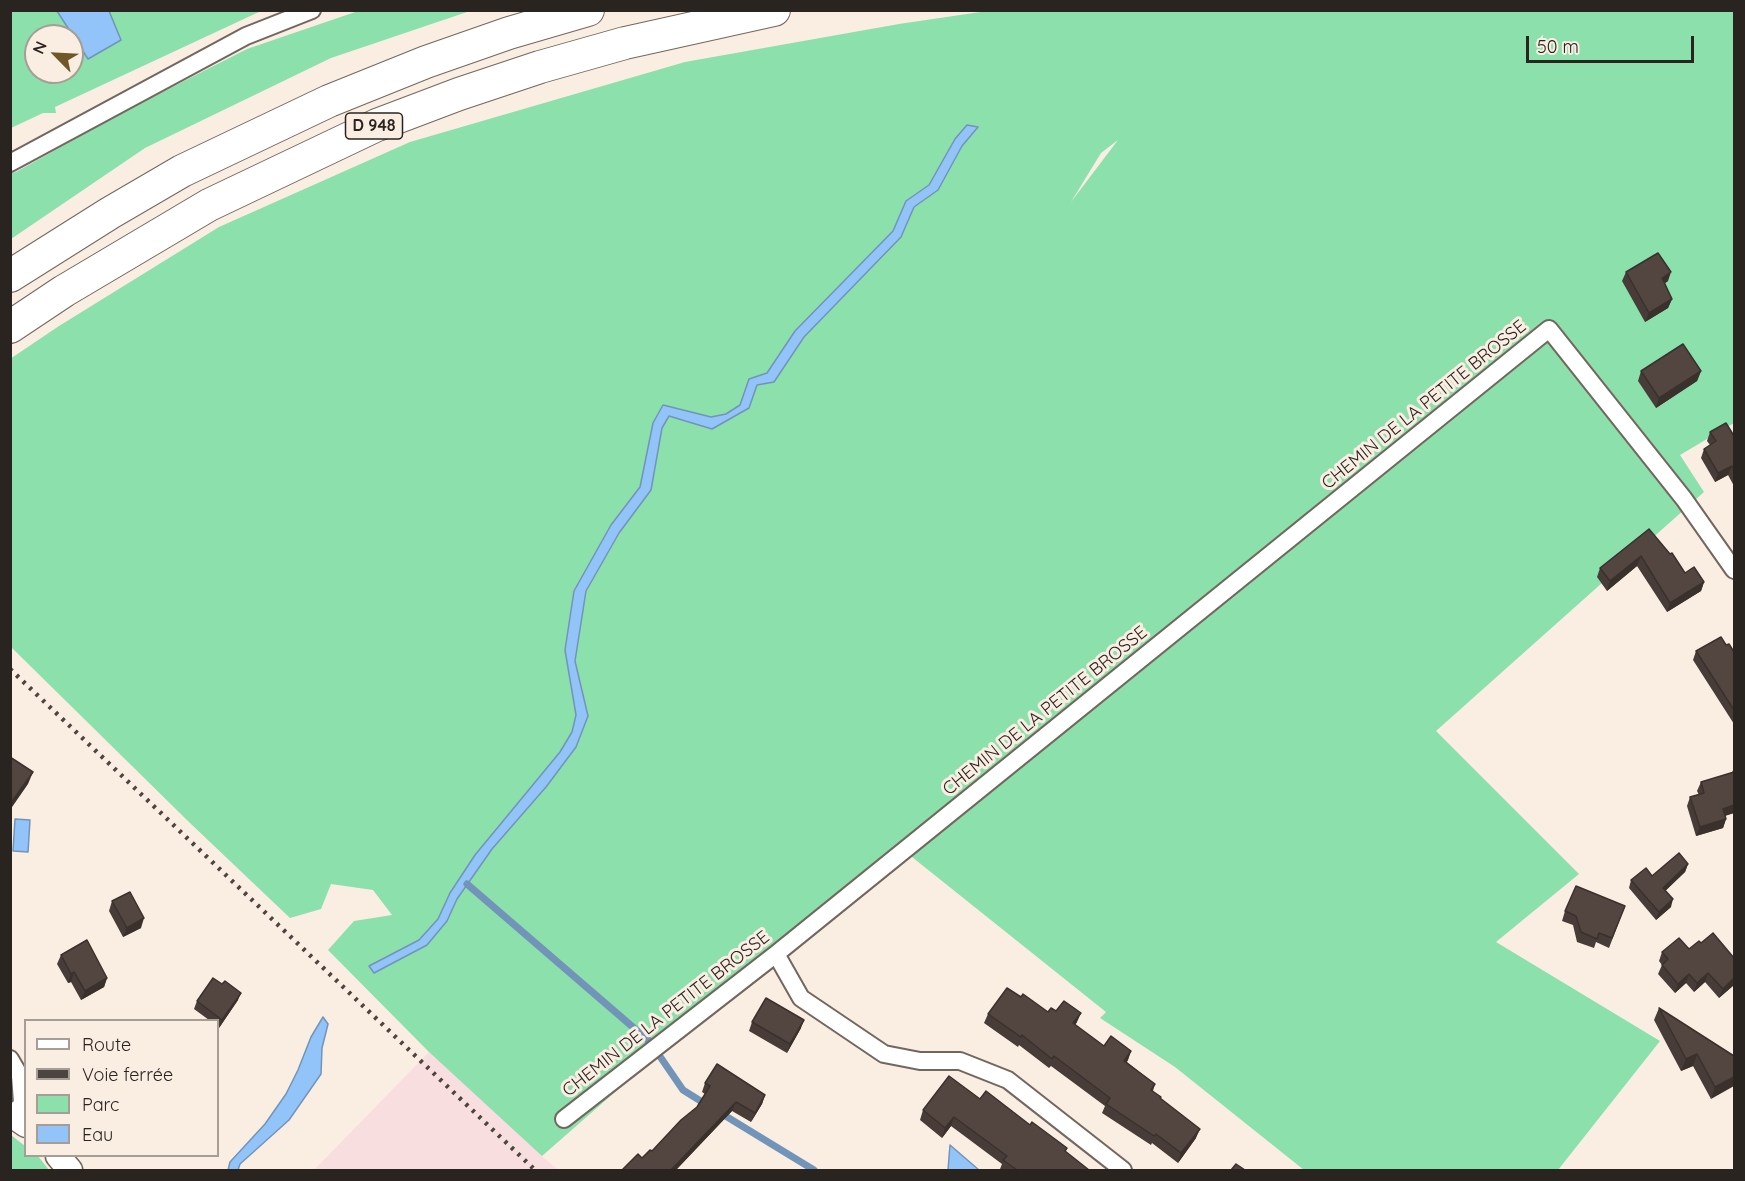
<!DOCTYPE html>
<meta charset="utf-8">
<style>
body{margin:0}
#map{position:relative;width:1745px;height:1181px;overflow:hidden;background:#faede2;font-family:Quicksand,sans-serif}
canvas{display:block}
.frame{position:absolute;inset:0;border:12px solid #292420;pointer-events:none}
.legend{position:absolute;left:24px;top:1019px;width:195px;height:138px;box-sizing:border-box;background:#faede2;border:2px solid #a69d94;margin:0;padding:8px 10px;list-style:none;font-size:18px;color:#292420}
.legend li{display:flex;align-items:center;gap:12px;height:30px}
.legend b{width:30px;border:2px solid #a69d94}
.north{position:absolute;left:24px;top:24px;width:60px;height:60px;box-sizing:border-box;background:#faede2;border:2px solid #a69d94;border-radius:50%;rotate:294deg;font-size:16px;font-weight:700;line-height:24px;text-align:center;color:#292420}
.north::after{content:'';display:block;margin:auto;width:21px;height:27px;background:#715628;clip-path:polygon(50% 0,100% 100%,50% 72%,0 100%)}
.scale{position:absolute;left:1526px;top:36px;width:168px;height:27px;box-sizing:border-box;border:3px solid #292420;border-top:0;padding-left:8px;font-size:18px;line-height:21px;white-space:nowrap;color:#292420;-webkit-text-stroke:4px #faede2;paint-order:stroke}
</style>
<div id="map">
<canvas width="1745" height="1181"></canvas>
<div class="frame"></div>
<ul class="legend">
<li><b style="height:8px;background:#fff"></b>Route</li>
<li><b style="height:8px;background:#4b443f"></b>Voie ferrée</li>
<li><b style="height:16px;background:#8ce0ab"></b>Parc</li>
<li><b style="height:16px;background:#92c4fa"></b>Eau</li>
</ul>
<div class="north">N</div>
<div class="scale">50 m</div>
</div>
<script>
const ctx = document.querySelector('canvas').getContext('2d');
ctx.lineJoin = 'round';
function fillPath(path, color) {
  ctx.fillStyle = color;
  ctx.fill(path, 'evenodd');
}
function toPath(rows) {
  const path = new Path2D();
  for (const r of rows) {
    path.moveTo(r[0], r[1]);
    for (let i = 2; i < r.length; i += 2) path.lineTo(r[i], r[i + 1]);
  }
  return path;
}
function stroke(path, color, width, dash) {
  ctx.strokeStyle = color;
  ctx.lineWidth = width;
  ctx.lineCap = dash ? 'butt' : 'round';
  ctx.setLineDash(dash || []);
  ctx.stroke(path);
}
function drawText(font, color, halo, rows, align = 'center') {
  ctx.font = font + ' Quicksand,sans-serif';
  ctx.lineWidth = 6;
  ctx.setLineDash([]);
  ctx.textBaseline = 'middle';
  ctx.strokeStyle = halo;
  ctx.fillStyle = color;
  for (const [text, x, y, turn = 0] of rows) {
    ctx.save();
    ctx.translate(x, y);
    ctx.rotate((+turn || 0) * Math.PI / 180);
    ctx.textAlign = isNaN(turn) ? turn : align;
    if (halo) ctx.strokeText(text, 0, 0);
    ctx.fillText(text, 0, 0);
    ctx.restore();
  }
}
const commercial = toPath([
 [429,1052,535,1138,542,1156,558,1170,314,1170]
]);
const green = toPath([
 [361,10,470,11,331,58,145,148,11,239,11,173,16,172,123,112,247,49],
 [994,10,1734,11,1734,423,1680,455,1704,492,1436,731,1579,874,1496,942,1660,1041,1558,1170,1304,1170,1175,1067,1100,1018,1106,1012,897,845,542,1156,429,1052,328,950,354,921,392,915,373,890,331,884,321,909,290,918,190,823,11,647,10,359,59,326,219,227,410,142,685,62,899,24],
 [1118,140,1071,202,1101,153],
 [10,11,261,11,55,107,56,113,43,113,11,128],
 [36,36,72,36,72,72,36,72],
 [11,1135,25,1146,26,1156,38,1156,49,1170,11,1170]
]);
const water = toPath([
 [57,11,109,11,121,40,88,59,57,11],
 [967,125,978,127,962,146,938,190,914,207,901,237,804,337,774,382,757,385,749,408,712,429,669,416,662,428,651,490,619,533,586,591,575,661,588,716,576,747,546,787,492,849,457,899,447,921,427,945,374,973,369,966,419,940,438,919,450,893,475,855,560,752,572,732,576,715,565,650,574,591,611,525,640,487,653,423,663,405,711,417,726,414,740,405,749,379,767,373,795,331,893,231,906,201,929,185,955,139,967,125],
 [15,819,30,820,28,852,13,851,15,819],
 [323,1017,328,1024,322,1048,321,1074,289,1120,240,1164,238,1170,228,1170,230,1162,265,1124,286,1094,298,1070,311,1037,323,1017],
 [950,1145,979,1170,948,1170,950,1145]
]);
const stream = toPath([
 [467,884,649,1041],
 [659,1055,683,1090,707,1105],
 [719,1112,814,1170]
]);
const street = toPath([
 [10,163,246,36,312,10],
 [776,954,801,998,884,1054,920,1061,960,1061,1008,1080,1123,1170],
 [10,1059,20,1076,22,1102,16,1116],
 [564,1119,776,954,1549,329,1684,499,1734,570]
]);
const secondary = toPath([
 [10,1114,26,1125],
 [58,1156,70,1170]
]);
const highway = toPath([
 [10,276,110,213,182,171,329,101,426,62,509,33,588,10],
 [10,327,64,291,209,205,377,125,459,94,540,67,625,43,774,10]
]);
const rail = toPath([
 [10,669,535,1170]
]);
const wall = toPath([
 [1626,272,1668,281,1665,283,1672,299,1668,308,1645,322,1622,281],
 [1641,371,1701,371,1697,381,1656,408,1638,381],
 [1710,432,1734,436,1734,486,1728,475,1715,482,1701,458,1704,449,1710,445,1707,441],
 [1649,529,1685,573,1704,582,1701,591,1667,612,1637,566,1607,591,1597,577,1600,568],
 [1726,645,1734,652,1734,724,1693,660,1696,651],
 [1734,767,1734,813,1725,816,1726,819,1723,828,1696,836,1687,806,1690,797,1699,795,1697,791,1701,782,1732,773],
 [1688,864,1685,872,1665,891,1671,907,1656,920,1629,888,1631,880,1652,876],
 [112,901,141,928,123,937,109,911],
 [1625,906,1609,948,1596,942,1594,948,1577,942,1573,925,1562,921,1565,911],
 [1701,943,1734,958,1734,985,1719,998,1705,982,1694,992,1686,983,1675,993,1658,974,1662,965,1659,961,1662,952,1689,949],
 [61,955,107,978,104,987,81,1000,71,982,68,983,57,964],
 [1021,997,1048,1012,1056,1011,1077,1022,1075,1025,1104,1046,1131,1051,1127,1062,1155,1084,1153,1091,1196,1138,1178,1163,1152,1143,1151,1145,1102,1113,1105,1106,1051,1066,1049,1068,1019,1045,1018,1047,984,1023,988,1014],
 [238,1000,219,1028,218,1027,218,1020,209,1020,194,1009,197,1001],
 [1659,1008,1734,1056,1711,1099,1693,1066,1681,1071,1654,1020],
 [752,1022,801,1028,787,1053,749,1031],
 [705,1083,765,1095,762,1104,751,1122,732,1111,676,1170,622,1170,652,1151,697,1107,705,1094,702,1092],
 [980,1099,1066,1152,1089,1170,1002,1170,1000,1169,1002,1164,951,1126,942,1138,920,1120,923,1110]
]);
const shadedWall = toPath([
 [1671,272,1668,281,1659,287,1662,278],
 [1672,299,1668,308,1645,322,1649,313],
 [1701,371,1697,381,1656,408,1659,398],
 [1732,466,1728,475,1715,482,1718,473],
 [1641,556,1637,566,1607,591,1610,581],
 [1704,582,1701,591,1667,612,1670,603],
 [33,772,28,784,10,810,10,804],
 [1734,805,1734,813,1720,817,1723,809],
 [1726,819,1723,828,1696,836,1700,827],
 [1688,864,1685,872,1660,896,1663,888],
 [1673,899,1671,907,1656,920,1659,912],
 [144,918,141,928,123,937,127,928],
 [74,972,71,982,68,983,71,974],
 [1708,973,1705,982,1694,992,1697,983],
 [1689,974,1686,983,1675,993,1678,984],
 [107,978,104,987,81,1000,85,991],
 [1734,978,1734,985,1719,998,1723,989],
 [241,993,238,1000,219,1028,222,1020],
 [1081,1013,1077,1022,1070,1032,1073,1023],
 [804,1020,801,1028,787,1053,790,1044],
 [1131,1051,1128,1060,1121,1070,1124,1061],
 [1697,1054,1693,1066,1681,1071,1686,1059],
 [1734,1077,1734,1086,1711,1099,1715,1087],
 [765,1095,762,1104,751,1122,755,1113],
 [736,1102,732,1111,676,1170,671,1170],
 [954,1117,951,1126,942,1138,945,1128],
 [1200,1129,1196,1138,1178,1163,1181,1153]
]);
const building = toPath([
 [1658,253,1671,272,1662,278,1672,299,1649,313,1626,272,1658,253],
 [1683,344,1701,371,1659,398,1641,371,1683,344],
 [1726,423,1734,436,1734,471,1732,466,1718,473,1704,449,1716,441,1710,432,1726,423],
 [1649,529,1670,554,1672,553,1685,573,1694,567,1704,582,1670,603,1641,556,1610,581,1600,568,1649,529],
 [1721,637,1726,645,1729,644,1734,652,1734,710,1696,651,1721,637],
 [10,757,33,772,10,804,10,757],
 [1734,772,1734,805,1723,809,1726,819,1700,827,1690,797,1704,793,1701,782,1734,772],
 [1679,853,1688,864,1663,888,1673,899,1659,912,1631,880,1646,868,1652,876,1679,853],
 [1576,886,1625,906,1612,938,1599,933,1597,939,1581,932,1576,916,1565,911,1576,886],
 [130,892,144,918,127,928,112,901,130,892],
 [1713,933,1734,958,1734,978,1723,989,1708,973,1697,983,1689,974,1678,984,1662,965,1668,959,1662,952,1679,938,1689,949,1699,941,1701,943,1713,933],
 [87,940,107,978,85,991,74,972,71,974,61,955,87,940],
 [213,978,222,984,225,981,241,993,222,1020,197,1001,213,978],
 [1007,988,1021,997,1023,994,1048,1012,1051,1008,1056,1011,1064,1001,1081,1013,1073,1023,1104,1046,1111,1036,1131,1051,1124,1061,1155,1084,1151,1090,1161,1097,1160,1098,1200,1129,1181,1153,1156,1134,1154,1136,1106,1104,1110,1098,1054,1056,1052,1059,1022,1035,1021,1037,988,1014,1007,988],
 [766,998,804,1020,790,1044,752,1022,766,998],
 [1659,1008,1734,1056,1734,1077,1715,1087,1697,1054,1686,1059,1659,1008],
 [717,1064,765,1095,755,1113,736,1102,671,1170,672,1170,622,1170,638,1154,642,1158,650,1150,652,1151,681,1120,697,1107,710,1086,705,1083,717,1064],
 [949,1076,980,1099,986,1091,1030,1125,1032,1122,1067,1148,1065,1151,1089,1170,1017,1170,1003,1160,1007,1156,954,1117,945,1128,923,1110,949,1076],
 [1236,1164,1245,1170,1231,1170,1236,1164]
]);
const shields = [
 [374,126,57]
];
const shieldNames = [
 ["D 948",374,126]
];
const streetNames = [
 ["CHEMIN DE LA PETITE BROSSE",1424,405,-39],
 ["CHEMIN DE LA PETITE BROSSE",1045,711,-39],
 ["CHEMIN DE LA PETITE BROSSE",666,1014,-38]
];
fillPath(commercial, '#f9dee0');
fillPath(green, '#8ce0ab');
fillPath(water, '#92c4fa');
stroke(water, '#7294b9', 1.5);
stroke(stream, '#7294b9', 7);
stroke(street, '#72675e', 20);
stroke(secondary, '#72675e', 27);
stroke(highway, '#72675e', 34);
stroke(street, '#fff', 16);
stroke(secondary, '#fff', 24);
stroke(highway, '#fff', 32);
stroke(rail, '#4b443f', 4.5, [3, 6]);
fillPath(wall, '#473c37');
fillPath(shadedWall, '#3a312d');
fillPath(building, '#534640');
stroke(building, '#3a312d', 1.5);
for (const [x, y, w] of shields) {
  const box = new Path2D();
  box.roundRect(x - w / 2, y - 13, w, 26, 4.5);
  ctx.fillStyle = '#faede2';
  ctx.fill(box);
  stroke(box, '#292420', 1.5);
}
drawText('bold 16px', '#292420', null, shieldNames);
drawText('18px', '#292420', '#faede2', streetNames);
</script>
